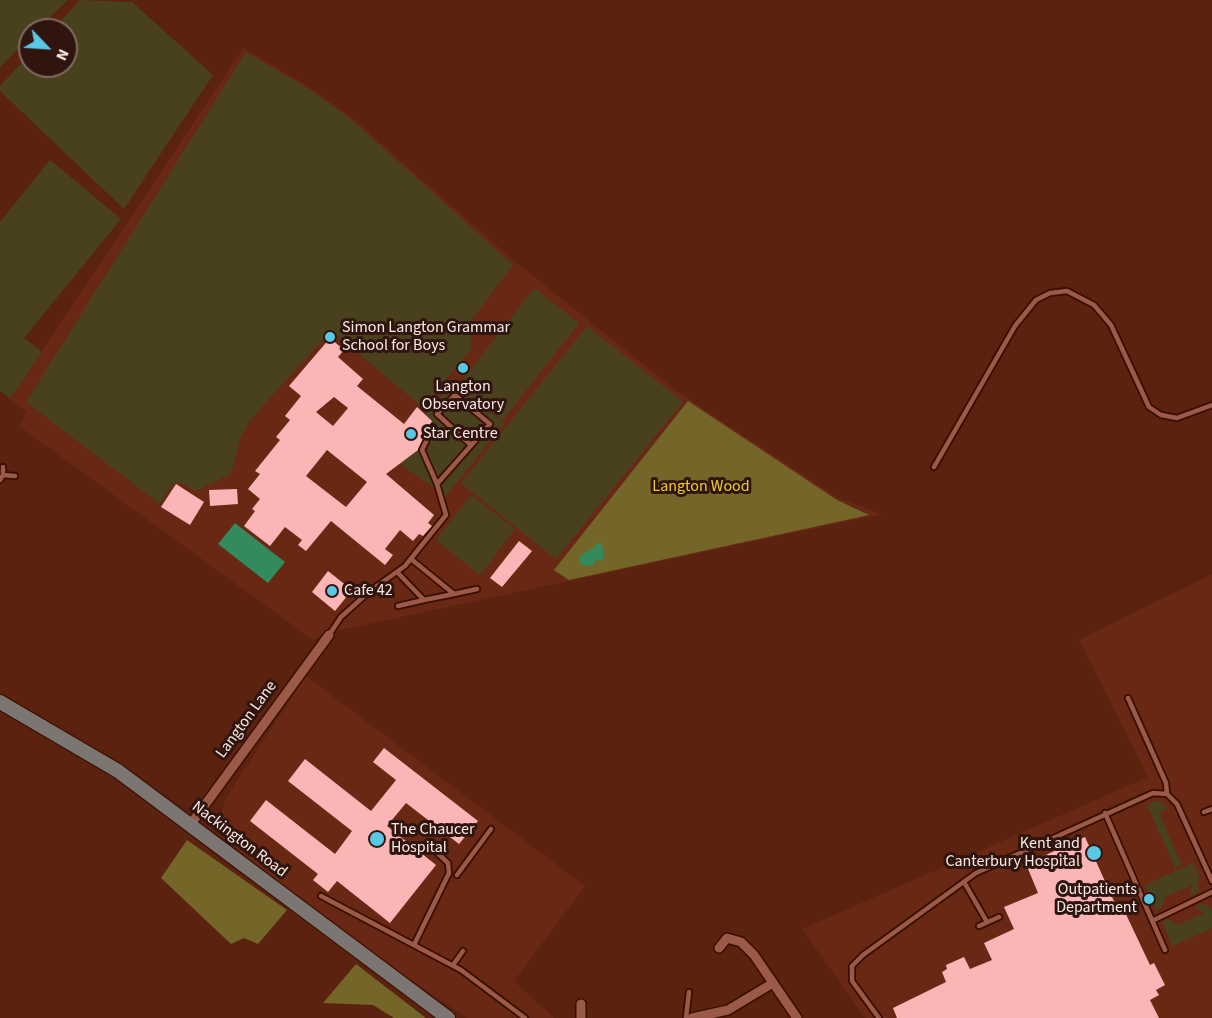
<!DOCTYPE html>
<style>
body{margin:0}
#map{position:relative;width:1212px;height:1018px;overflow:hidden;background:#5b2210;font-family:"Source Sans 3",sans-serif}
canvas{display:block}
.north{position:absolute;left:18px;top:18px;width:60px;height:60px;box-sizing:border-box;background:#2f150e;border:2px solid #806b64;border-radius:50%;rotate:115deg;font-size:16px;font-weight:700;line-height:24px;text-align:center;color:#faebe6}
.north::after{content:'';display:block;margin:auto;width:21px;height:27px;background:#59c8e5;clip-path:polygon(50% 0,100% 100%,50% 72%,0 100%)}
</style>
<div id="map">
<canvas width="1212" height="1018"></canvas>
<div class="north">N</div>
</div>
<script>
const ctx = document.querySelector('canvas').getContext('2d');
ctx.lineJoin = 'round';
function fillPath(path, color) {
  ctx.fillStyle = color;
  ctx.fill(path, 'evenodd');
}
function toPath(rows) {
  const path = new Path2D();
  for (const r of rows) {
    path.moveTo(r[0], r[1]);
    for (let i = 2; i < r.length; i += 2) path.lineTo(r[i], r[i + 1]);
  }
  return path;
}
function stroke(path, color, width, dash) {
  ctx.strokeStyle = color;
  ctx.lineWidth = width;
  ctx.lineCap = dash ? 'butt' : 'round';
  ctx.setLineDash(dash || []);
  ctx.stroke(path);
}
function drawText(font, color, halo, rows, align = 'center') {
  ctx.font = font + ' "Source Sans 3",sans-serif';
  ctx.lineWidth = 6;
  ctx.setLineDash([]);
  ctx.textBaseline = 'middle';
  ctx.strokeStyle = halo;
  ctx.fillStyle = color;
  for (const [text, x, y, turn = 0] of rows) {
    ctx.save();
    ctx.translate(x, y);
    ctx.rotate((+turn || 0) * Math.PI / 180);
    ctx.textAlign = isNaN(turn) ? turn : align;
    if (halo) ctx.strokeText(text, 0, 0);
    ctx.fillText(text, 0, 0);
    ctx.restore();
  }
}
const built = toPath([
 [243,48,306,85,351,117,506,254,674,389,838,498,882,514,341,630,313,640,19,426,27,412,10,399],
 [1212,574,1212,1018,865,1018,802,929,1148,777,1079,640],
 [306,676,585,886,514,981,554,1018,467,1018,330,925,238,850,224,828,222,809,228,794]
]);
const green = toPath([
 [0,0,68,0,37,30,30,30,30,37,0,67],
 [80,0,132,2,213,75,124,209,0,91,0,86,30,54,30,66,66,66,66,30,52,30],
 [246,52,312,91,353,121,513,265,470,322,471,349,423,408,331,330,250,420,241,436,231,474,195,491,179,482,173,483,160,504,26,402],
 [50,160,121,219,24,338,42,352,10,399,0,391,0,222],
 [534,288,579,323,503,420,464,391,504,423,446,496,396,461,418,423,453,382,458,386],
 [587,326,683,402,556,559,461,483],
 [471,495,515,529,480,575,436,540],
 [1155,801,1161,802,1168,809,1159,813,1182,865,1175,868,1147,805],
 [1193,863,1200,877,1197,885,1200,891,1189,896,1193,885,1166,896,1161,908,1156,910,1145,885],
 [1201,904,1206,904,1212,911,1212,928,1172,946,1162,921,1167,919,1179,924,1204,913,1194,907]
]);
const forest = toPath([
 [688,401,837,500,869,515,569,580,554,570],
 [187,840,287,910,258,944,244,938,231,944,161,878],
 [356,964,426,1018,394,1018,373,1005,323,1003]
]);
const water = toPath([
 [235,523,285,562,268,583,218,544],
 [597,543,602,544,604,561,596,559,593,566,582,565,579,561,580,556,595,547]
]);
const building = toPath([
 [330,338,344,350,338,357,363,379,357,386,404,424,417,407,432,421,418,450,386,474,434,515,428,523,432,526,423,536,419,534,413,541,400,530,385,549,393,555,385,565,331,521,306,551,298,545,302,540,285,527,270,546,244,526,255,511,252,509,260,499,248,489,260,474,255,471,280,440,276,437,290,420,285,416,301,396,289,386],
 [334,397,348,408,333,426,316,412],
 [327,450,367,482,346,507,306,476],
 [176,484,204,502,190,525,161,507],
 [237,489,238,504,210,506,209,490],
 [519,541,532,551,502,587,490,578],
 [328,571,352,590,335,611,312,592],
 [384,748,478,821,459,844,406,803,387,826,436,865,390,923,337,881,328,892,313,880,318,874,250,821,266,800,335,854,352,831,288,781,305,759,371,811,396,780,373,762],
 [1085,837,1118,910,1123,908,1150,965,1154,963,1165,985,1156,990,1159,995,1150,1000,1159,1018,897,1018,893,1008,946,982,942,972,947,969,946,965,964,957,970,969,992,960,984,943,1014,929,1004,907,1038,893,1026,864]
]);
const lane = toPath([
 [433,427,422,450,437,484],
 [934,467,1015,326,1036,300,1050,293,1067,291,1094,305,1111,325,1149,407,1161,415,1177,418,1212,405],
 [3,475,15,476],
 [0,480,3,475,3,467],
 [397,572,424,600,454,594,411,559],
 [454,594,477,589],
 [398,606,424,600],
 [329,635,341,617,370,591,405,566,446,515,437,484,490,424,455,395,437,414,471,445],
 [1128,698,1166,783,1167,794],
 [1204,812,1212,809],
 [1105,813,1165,950],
 [457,875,491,829],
 [964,882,987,922],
 [321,896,461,970,525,1018],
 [1152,921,1212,892],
 [979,926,999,917],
 [414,945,449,873,448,863,430,846],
 [453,965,463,951],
 [686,1018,689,992],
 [879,1018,852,981,852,966,863,955,976,873,1153,793,1167,794,1177,804,1212,881]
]);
const street = toPath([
 [191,824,329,635],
 [719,948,727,938,741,942,754,955,797,1018],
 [581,1004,581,1018],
 [692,1018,728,1010,773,983]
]);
const secondary = toPath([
 [0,702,118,771,448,1018]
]);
const markers = [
 [330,337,6,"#59c8e5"],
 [463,368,6,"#59c8e5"],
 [411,434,6,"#59c8e5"],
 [332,591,6,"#59c8e5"],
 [377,839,8,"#59c8e5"],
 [1094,853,8,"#59c8e5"],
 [1149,899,6,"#59c8e5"]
];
const poiNames = [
 ["Simon Langton Grammar",342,328],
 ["School for Boys",342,346],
 ["Langton",463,387,"center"],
 ["Observatory",463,405,"center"],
 ["Star Centre",423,434],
 ["Cafe 42",344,591],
 ["The Chaucer",391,830],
 ["Hospital",391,848],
 ["Kent and",1080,844,"right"],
 ["Canterbury Hospital",1080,862,"right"],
 ["Outpatients",1137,890,"right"],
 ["Department",1137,908,"right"]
];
const parkNames = [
 ["Langton Wood",701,487]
];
const streetNames = [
 ["Langton Lane",247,720,-54],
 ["Nackington Road",239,840,37]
];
fillPath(built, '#692814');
fillPath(green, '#49411e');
fillPath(forest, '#736628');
fillPath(water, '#328a5d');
fillPath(building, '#fcb5b7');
stroke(lane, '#380d02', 8);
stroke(street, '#380d02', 12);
stroke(secondary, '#380d02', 16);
stroke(lane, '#9a5a47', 4.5);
stroke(street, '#9a5a47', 9);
stroke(secondary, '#7c7672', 14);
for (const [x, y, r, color] of markers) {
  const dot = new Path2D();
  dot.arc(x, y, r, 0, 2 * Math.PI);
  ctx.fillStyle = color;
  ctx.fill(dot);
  stroke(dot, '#2f150e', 2);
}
drawText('16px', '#faebe6', '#2f150e', poiNames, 'left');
drawText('16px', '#eccd26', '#2f150e', parkNames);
drawText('16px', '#faebe6', '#2f150e', streetNames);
</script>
